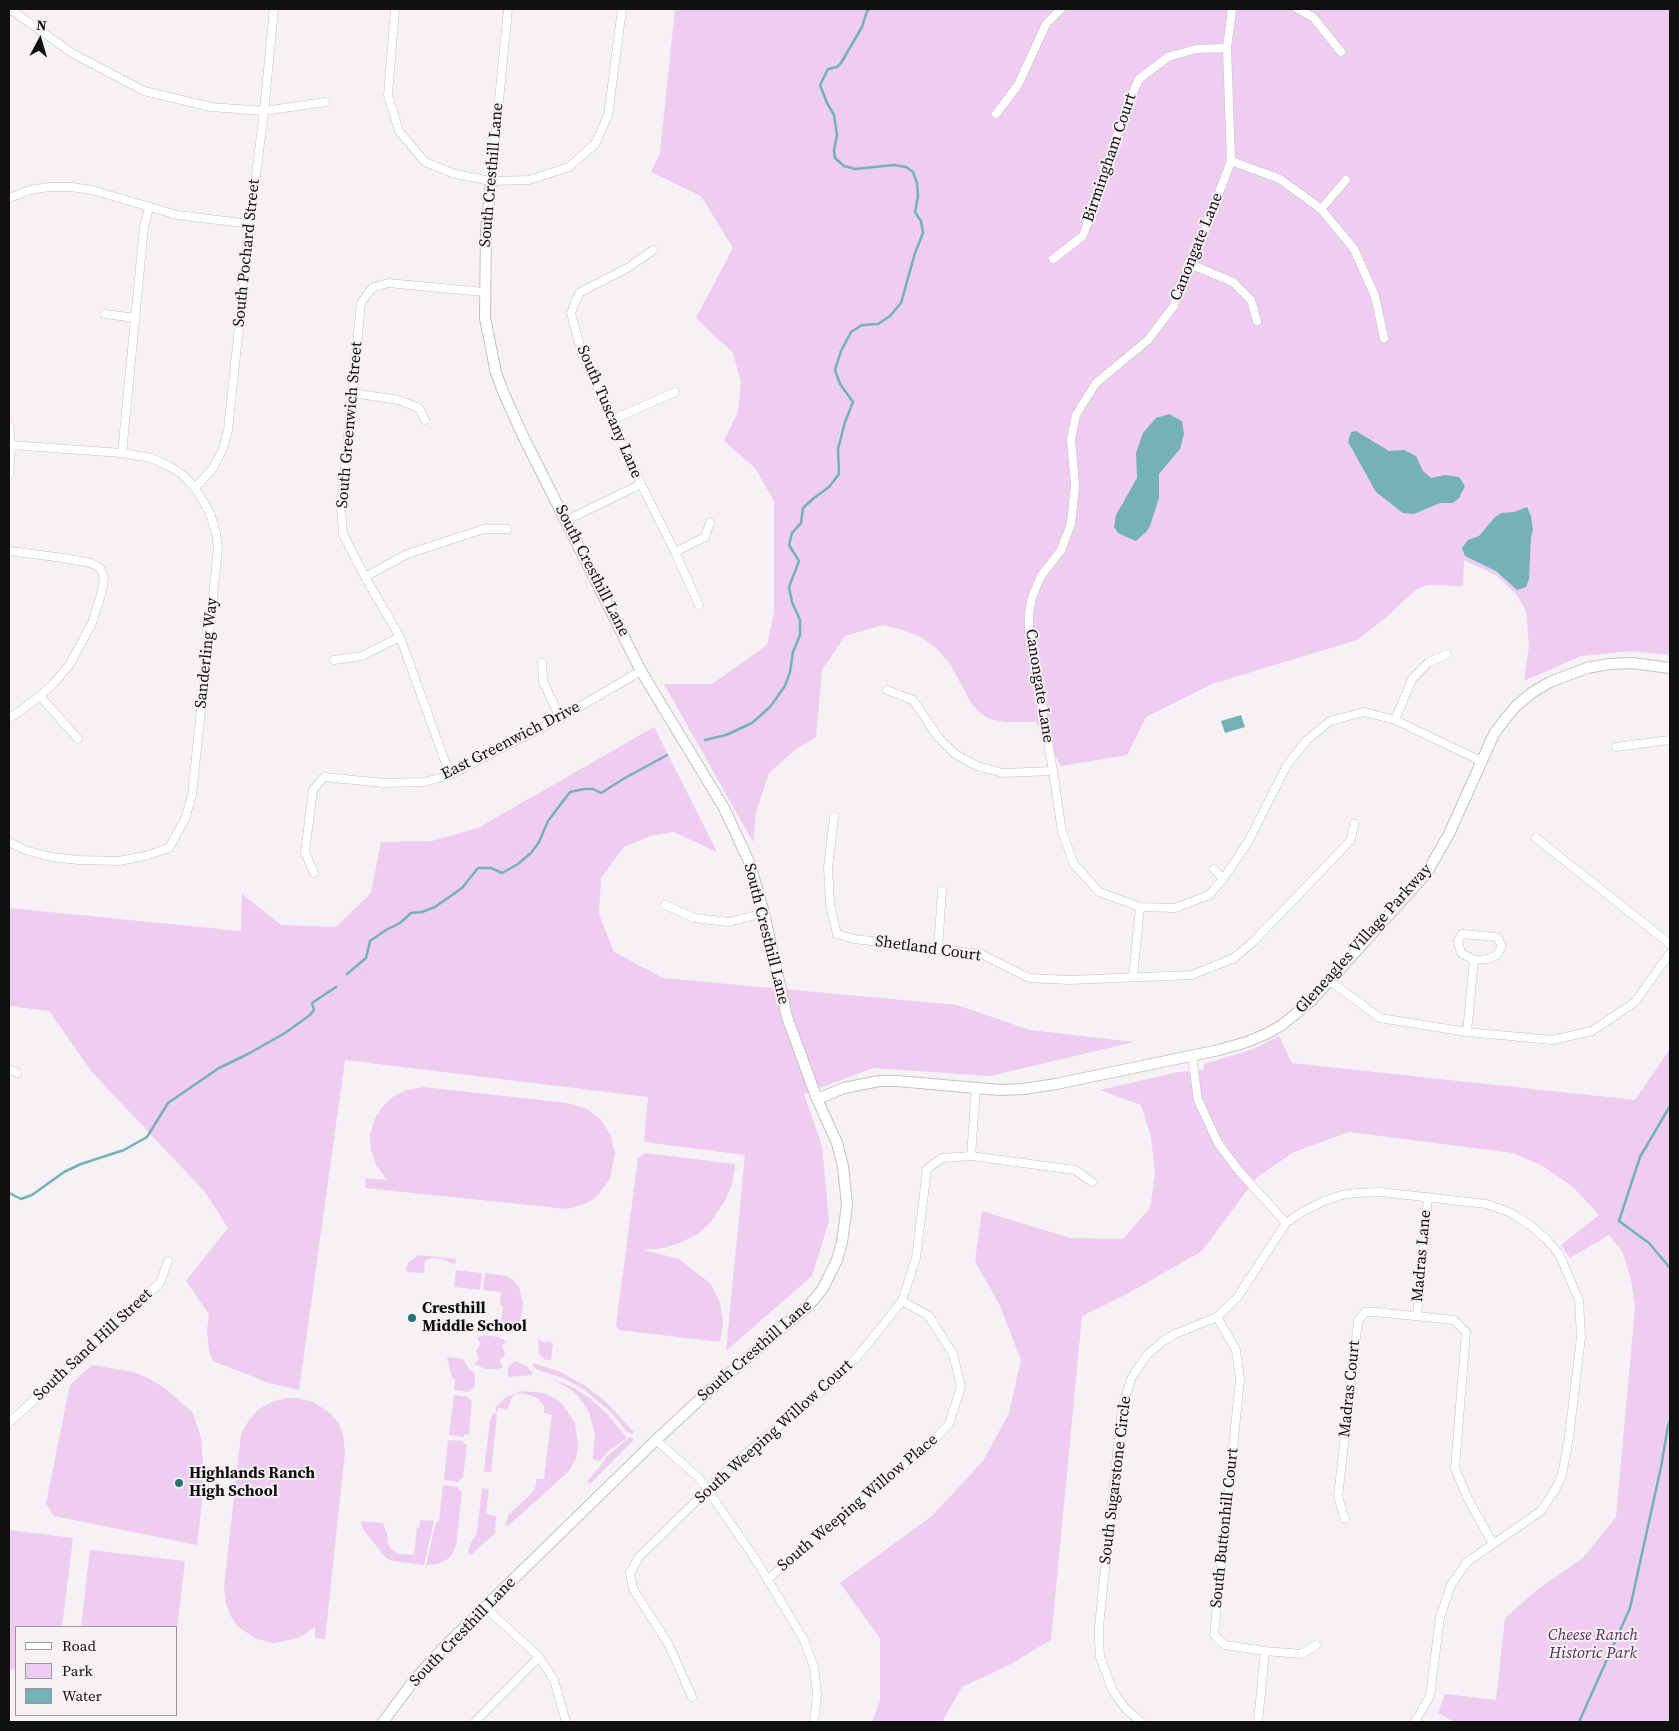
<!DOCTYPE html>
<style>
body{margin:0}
#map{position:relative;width:1679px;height:1731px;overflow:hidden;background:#f5f1f5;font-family:"Source Serif 4",serif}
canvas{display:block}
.frame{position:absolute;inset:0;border:10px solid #111011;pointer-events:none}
.legend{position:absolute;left:15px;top:1626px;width:162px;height:90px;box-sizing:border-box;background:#f5f1f5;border:1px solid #9a979a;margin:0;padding:6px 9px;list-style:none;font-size:15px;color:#111011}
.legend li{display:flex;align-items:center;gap:10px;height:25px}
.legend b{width:25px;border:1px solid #9a979a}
.north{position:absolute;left:15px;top:15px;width:50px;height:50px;-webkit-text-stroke:4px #f5f1f5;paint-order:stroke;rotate:6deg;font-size:14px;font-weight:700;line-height:20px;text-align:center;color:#111011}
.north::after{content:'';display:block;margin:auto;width:18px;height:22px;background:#111011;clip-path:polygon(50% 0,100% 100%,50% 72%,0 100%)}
</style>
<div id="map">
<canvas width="1679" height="1731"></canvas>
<div class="frame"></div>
<ul class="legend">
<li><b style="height:6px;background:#fff"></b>Road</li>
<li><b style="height:14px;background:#eecdf0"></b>Park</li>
<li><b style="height:14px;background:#75b2b5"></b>Water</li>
</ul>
<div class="north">N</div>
</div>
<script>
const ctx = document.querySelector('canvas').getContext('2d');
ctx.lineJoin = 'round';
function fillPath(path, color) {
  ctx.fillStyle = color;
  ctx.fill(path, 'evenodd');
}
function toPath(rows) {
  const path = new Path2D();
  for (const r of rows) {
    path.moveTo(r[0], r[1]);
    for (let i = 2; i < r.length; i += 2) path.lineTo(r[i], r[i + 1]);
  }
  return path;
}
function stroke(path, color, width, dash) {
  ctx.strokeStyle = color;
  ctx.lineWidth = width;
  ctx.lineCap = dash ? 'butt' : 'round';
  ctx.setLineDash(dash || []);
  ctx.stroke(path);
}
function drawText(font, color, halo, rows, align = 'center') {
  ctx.font = font + ' "Source Serif 4",serif';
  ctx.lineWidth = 4;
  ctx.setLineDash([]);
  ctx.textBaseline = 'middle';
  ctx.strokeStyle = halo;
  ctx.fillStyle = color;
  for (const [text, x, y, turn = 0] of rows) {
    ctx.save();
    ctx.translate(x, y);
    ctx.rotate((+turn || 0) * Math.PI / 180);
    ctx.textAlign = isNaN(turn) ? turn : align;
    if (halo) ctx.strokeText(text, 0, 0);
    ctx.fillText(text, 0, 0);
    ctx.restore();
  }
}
const green = toPath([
 [675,9,1670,9,1670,655,1630,651,1581,656,1524,681,1529,646,1526,611,1516,594,1496,575,1464,560,1463,586,1428,585,1415,590,1388,616,1357,640,1212,684,1146,717,1127,755,1061,766,1036,722,1006,722,989,719,979,712,971,703,949,662,936,648,921,637,903,630,883,625,845,636,822,670,816,737,796,749,769,773,756,812,753,842,664,684,712,684,767,645,774,612,774,501,755,468,724,441,738,412,741,382,733,353,696,318,733,248,701,196,651,172,660,153],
 [654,727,717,852,674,832,650,836,624,847,601,878,599,914,614,952,663,978,957,1005,1030,1030,1134,1042,990,1076,873,1068,804,1094,822,1146,829,1221,812,1276,726,1351,745,1155,644,1142,648,1097,345,1060,299,1390,269,1383,213,1361,209,1351,207,1331,209,1314,186,1281,228,1228,205,1192,92,1072,49,1011,9,1006,9,908,241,931,242,894,281,925,336,927,371,893,381,842,432,841,478,828],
 [1279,1036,1292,1063,1635,1100,1670,1049,1670,1722,1454,1722,1438,1713,1445,1694,1496,1700,1505,1618,1538,1589,1583,1558,1616,1517,1635,1309,1631,1279,1622,1251,1609,1235,1570,1258,1561,1245,1599,1215,1573,1187,1543,1166,1513,1153,1349,1132,1294,1152,1257,1177,1202,1251,1127,1294,1082,1316,1051,1640,1009,1665,962,1687,942,1722,872,1722,880,1700,880,1638,840,1583,932,1516,983,1461,1009,1413,1021,1360,1000,1306,975,1261,982,1211,1070,1238,1123,1239,1150,1208,1155,1175,1151,1136,1141,1105,1100,1090,1178,1072,1203,1070,1204,1064,1254,1049],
 [424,1087,567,1103,587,1109,601,1120,611,1136,615,1154,610,1178,602,1190,594,1199,584,1204,567,1209,365,1188,366,1178,387,1180,376,1165,371,1150,370,1135,375,1118,384,1105,394,1096,407,1090],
 [645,1153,735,1164,732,1184,726,1199,710,1223,699,1233,680,1243,664,1248,644,1250,679,1259,711,1284,720,1302,723,1323,720,1342,619,1330,616,1326,638,1158],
 [418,1255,456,1259,455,1264,442,1259,432,1258,425,1260,424,1273,407,1272,406,1268,409,1262],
 [456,1270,482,1273,480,1290,454,1287],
 [485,1273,507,1276,513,1280,519,1287,523,1304,520,1327,517,1330,495,1327,501,1320,502,1315,503,1306,500,1305,501,1292,483,1290],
 [484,1335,498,1337,506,1341,502,1346,505,1354,500,1361,503,1368,495,1369,485,1369,475,1364,479,1359,476,1351,481,1344,477,1338],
 [538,1339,545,1343,546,1341,553,1343,551,1360,545,1360,539,1354],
 [447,1357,463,1359,468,1368,475,1373,474,1389,472,1388,469,1392,454,1390,455,1379,452,1378],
 [516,1361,526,1366,532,1372,532,1375,508,1377,508,1368,511,1364],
 [532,1363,558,1371,584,1385,605,1401,634,1432,632,1434,627,1432,611,1412,583,1389,563,1378,538,1370,533,1366],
 [92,1365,133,1372,148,1378,165,1388,193,1413,201,1438,203,1465,203,1493,197,1545,54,1516,46,1504,70,1385],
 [549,1377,574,1388,592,1400,608,1415,627,1438,608,1451,600,1461,593,1459,595,1435,589,1412,582,1401,572,1390],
 [522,1391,544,1393,556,1399,563,1405,575,1423,578,1445,576,1459,568,1472,508,1526,506,1525,508,1515,530,1495,535,1488,537,1479,544,1479,552,1415,544,1413,544,1406,538,1398,523,1393,516,1394,511,1398,508,1409,498,1408,498,1412,496,1411,495,1408,506,1397],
 [454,1395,468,1397,468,1398,472,1401,469,1434,464,1435,464,1437,449,1435],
 [286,1398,298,1398,313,1402,330,1413,339,1424,343,1434,345,1452,325,1639,315,1638,315,1627,298,1638,274,1643,257,1639,238,1627,230,1615,226,1604,224,1587,241,1434,249,1420,259,1409,272,1402],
 [495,1413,497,1415,491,1472,484,1472,490,1421,492,1415],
 [630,1437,634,1439,632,1442,590,1484,587,1481,599,1468,607,1456],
 [448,1440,463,1441,463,1443,467,1445,463,1478,459,1480,459,1482,444,1480],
 [443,1485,458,1487,460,1491,462,1491,456,1546,451,1556,446,1560,438,1564,426,1565,436,1522,439,1521],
 [482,1488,489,1489,486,1514,496,1516,495,1533,471,1555,468,1553,470,1544,477,1533],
 [420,1520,434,1521,424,1565,393,1561,386,1558,364,1531,361,1524,361,1521,383,1523,387,1534,388,1544,392,1550,399,1554,414,1555,417,1528,419,1528],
 [9,1530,73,1538,62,1627,16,1627,16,1670,9,1669],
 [90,1550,185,1561,176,1638,176,1627,81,1627]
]);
const water = toPath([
 [1169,414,1182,421,1184,434,1180,449,1159,474,1159,498,1150,526,1146,532,1136,541,1131,539,1118,533,1114,527,1116,515,1137,478,1136,453,1143,433,1156,418],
 [1356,431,1389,451,1404,450,1416,456,1423,471,1431,478,1445,475,1459,477,1465,486,1459,498,1453,503,1440,503,1414,514,1403,513,1376,492,1348,442,1351,432],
 [1527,507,1531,516,1533,530,1531,537,1529,579,1526,587,1517,590,1496,571,1465,556,1462,548,1468,540,1479,536,1494,518,1501,513,1514,512],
 [1241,715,1245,727,1225,733,1221,721]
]);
const stream = toPath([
 [705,740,726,735,752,723,770,707,785,686,790,672,793,652,800,635,800,620,792,602,789,587,799,561,789,545,792,533,801,523,803,508,814,498,829,487,839,474,838,449,845,422,853,402,840,384,835,370,841,351,851,332,862,325,878,324,890,316,901,303,915,253,923,233,921,221,915,212,918,196,917,183,913,172,906,167,894,165,855,169,844,166,835,158,834,150,837,135,834,115,827,103,820,85,828,69,837,67,841,63,862,27,867,11,870,9],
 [347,974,366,958,370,941,386,930,400,923,411,913,422,912,435,907,462,888,478,868,491,868,502,873,518,864,531,853,539,842,548,821,570,792,584,789,593,789,601,793,625,778,667,755],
 [1670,1106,1640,1157,1619,1221,1649,1243,1670,1268],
 [9,1193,21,1199,32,1195,64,1172,81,1164,124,1150,147,1137,168,1103,219,1068,248,1054,285,1033,310,1015,314,1010,312,1003,336,987],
 [1579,1722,1630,1608,1661,1467,1668,1426,1670,1421]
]);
const minor = toPath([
 [10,9,72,53,144,91,211,107,264,111,325,102],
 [395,9,388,95,399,131,425,162,455,174,491,181,529,180,569,167,595,144,608,116,622,9],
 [1232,9,1227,48,1231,161,1192,265,1173,307,1148,340,1096,383,1076,415,1071,439,1075,485,1071,524,1061,550,1041,576,1032,597,1029,614,1029,633,1053,771,1062,832,1074,864,1099,892,1140,907,1175,908,1209,895,1223,879,1248,842,1287,765,1307,740,1330,721,1364,712,1395,720,1481,761],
 [1298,9,1313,17,1341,52],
 [996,114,1018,85,1046,24,1061,9],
 [1231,161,1280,179,1321,209,1354,249,1375,296,1384,338],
 [491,181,508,9],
 [9,198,30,190,49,187,71,187,92,190,177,215,250,224],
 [1321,209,1346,180],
 [653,250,629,267,579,293,571,313,582,354,641,484,675,552,699,605],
 [1053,259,1083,236,1127,105,1139,79,1168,57,1196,49,1227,48],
 [1192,265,1233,282,1251,300,1257,321],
 [105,314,136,318],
 [352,393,399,400,419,408,425,420],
 [612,420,675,392],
 [9,426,11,445,9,475],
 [122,453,144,227,149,208],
 [195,488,213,468,223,449,228,430,250,224,264,111,274,9],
 [567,520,641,484],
 [9,551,64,558,91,563,100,568,104,578,101,595,92,623,70,664,54,683,40,696,19,712,9,718],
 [675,552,705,537,710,522],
 [365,577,407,554,484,529,507,529],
 [334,660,362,656,400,637],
 [542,663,543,681,560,718],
 [887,690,913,700,938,737,955,754,977,766,1003,773,1053,771],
 [40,696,78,739],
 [1395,720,1412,679,1429,662,1447,654],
 [1616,747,1670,740],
 [450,775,400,637,365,577,343,534,341,508,361,303,372,288,388,283,484,292],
 [834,817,828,868,830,904,837,934,854,939,981,954,1029,978,1069,980,1192,975,1234,958,1254,941,1351,840,1354,824],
 [1536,838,1670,944],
 [9,842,25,850,51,857,79,860,119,861,145,856,169,848,185,819,192,795,218,548,216,533,210,513,195,488,184,476,171,467,151,458,122,453,11,445],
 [1214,869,1223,879],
 [314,873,305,852,313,790,324,777,384,783,424,782,450,775,560,718,641,671],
 [665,905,694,918,729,922,764,913],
 [938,948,942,891],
 [1133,977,1140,907],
 [1330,981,1380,1018,1467,1032,1552,1040,1592,1031,1635,1002,1670,953],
 [1467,1032,1474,960,1488,959,1497,955,1502,946,1497,937,1462,934,1458,941,1461,953,1474,960],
 [1192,1056,1198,1100,1218,1143,1239,1171,1286,1223],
 [9,1069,17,1073],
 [971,1156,976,1088],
 [1417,1315,1428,1197],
 [1217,1317,1236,1350,1240,1379,1214,1635,1225,1645,1265,1651,1301,1654,1316,1645],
 [9,1423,160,1283,168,1261],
 [656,1440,700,1479,756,1560,804,1640,814,1667,817,1694,814,1722],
 [1345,1519,1338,1497,1358,1321,1365,1312,1375,1312,1454,1320,1466,1332,1455,1468,1467,1497,1493,1544],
 [768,1579,928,1446,949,1424,961,1387,953,1354,929,1316,902,1301],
 [485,1607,539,1657,554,1680,566,1722],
 [692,1697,669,1645,633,1589,630,1573,639,1557,737,1461,839,1376,863,1350,902,1301,916,1258,927,1169,942,1158,971,1156,1075,1170,1092,1182],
 [475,1722,539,1657],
 [1141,1722,1126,1709,1113,1691,1100,1657,1099,1641,1099,1626,1122,1407,1132,1377,1147,1355,1162,1342,1175,1334,1217,1317,1237,1298,1286,1223,1302,1212,1324,1201,1342,1195,1356,1193,1380,1192,1486,1204,1509,1212,1529,1224,1546,1239,1559,1254,1579,1300,1581,1337,1569,1437,1562,1475,1555,1490,1541,1511,1467,1562,1451,1585,1440,1617,1430,1696,1415,1722],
 [1258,1722,1265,1651]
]);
const tertiary = toPath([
 [817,1099,844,1088,879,1081,897,1081,1000,1090,1023,1089,1056,1084,1219,1050,1247,1042,1268,1033,1282,1025,1311,1001,1426,874,1449,834,1494,734,1505,719,1517,705,1533,692,1550,682,1587,668,1609,664,1632,663,1670,668],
 [383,1722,415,1679,445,1646,656,1440,709,1391,810,1304,822,1290,837,1260,842,1242,847,1205,843,1166,837,1143,817,1099,787,1017,764,913,750,864,724,808,641,671,523,436,504,394,496,373,485,318,486,232,491,181]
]);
const markers = [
 [412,1318,5,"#287376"],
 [179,1483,5,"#287376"]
];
const streetNames = [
 ["Birmingham Court",1110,158,-71],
 ["South Cresthill Lane",492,175,-85],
 ["Canongate Lane",1197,247,-68],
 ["South Pochard Street",247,253,-84],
 ["South Tuscany Lane",609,412,67],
 ["South Greenwich Street",350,425,-85],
 ["South Cresthill Lane",592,571,63],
 ["Sanderling Way",207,653,-84],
 ["Canongate Lane",1039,686,81],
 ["East Greenwich Drive",511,741,-27],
 ["South Cresthill Lane",766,934,76],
 ["Gleneagles Village Parkway",1364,939,-48],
 ["Shetland Court",928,949,8],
 ["Madras Lane",1422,1256,-85],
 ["South Sand Hill Street",93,1345,-43],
 ["South Cresthill Lane",755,1351,-41],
 ["Madras Court",1350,1389,-84],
 ["South Weeping Willow Court",774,1432,-42],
 ["South Sugarstone Circle",1116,1480,-83],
 ["South Weeping Willow Place",858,1503,-40],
 ["South Buttonhill Court",1225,1528,-84],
 ["South Cresthill Lane",463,1632,-46]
];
const poiNames = [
 ["Cresthill",422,1309],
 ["Middle School",422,1327],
 ["Highlands Ranch",189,1474],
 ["High School",189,1492]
];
const parkNames = [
 ["Cheese Ranch",1593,1636],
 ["Historic Park",1593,1654]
];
fillPath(green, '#eecdf0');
fillPath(water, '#75b2b5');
stroke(stream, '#75b2b5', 2.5);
stroke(minor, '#c5c1c5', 9);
stroke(tertiary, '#c5c1c5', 12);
stroke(minor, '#fff', 8);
stroke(tertiary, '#fff', 10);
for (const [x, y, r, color] of markers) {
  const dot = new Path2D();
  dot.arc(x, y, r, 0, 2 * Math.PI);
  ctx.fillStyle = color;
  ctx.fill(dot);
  stroke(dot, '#f5f1f5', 2);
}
drawText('16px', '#111011', '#f5f1f5', streetNames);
drawText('bold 16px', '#111011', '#f5f1f5', poiNames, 'left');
drawText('italic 16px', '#582d5b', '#f5f1f5', parkNames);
</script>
